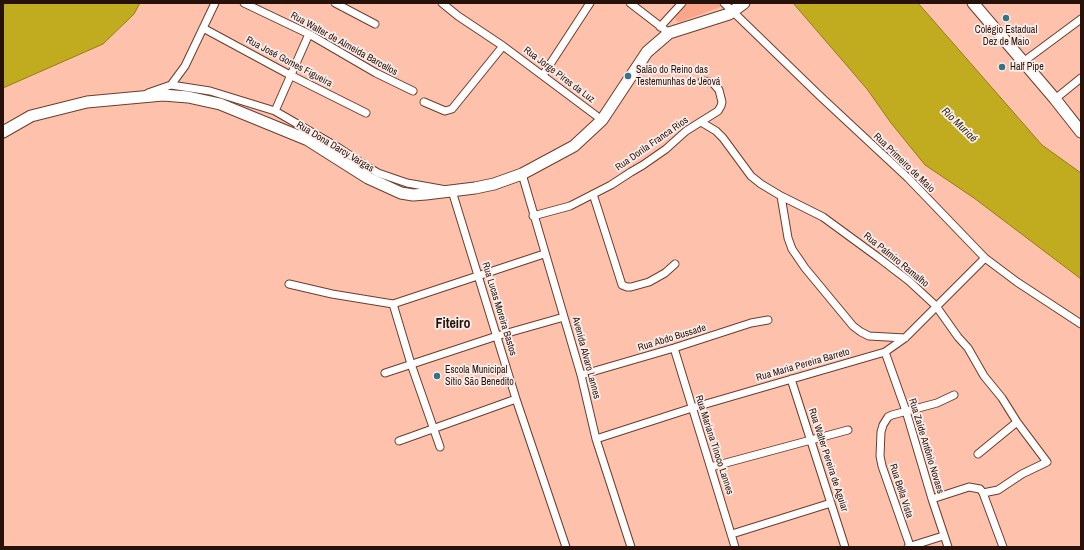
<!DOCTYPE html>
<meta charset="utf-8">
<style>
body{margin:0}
#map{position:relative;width:1084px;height:550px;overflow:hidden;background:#fec1ac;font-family:"Archivo Narrow",sans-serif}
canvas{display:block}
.frame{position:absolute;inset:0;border:4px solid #27120b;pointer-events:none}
</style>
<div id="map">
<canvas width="1084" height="550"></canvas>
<div class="frame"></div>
</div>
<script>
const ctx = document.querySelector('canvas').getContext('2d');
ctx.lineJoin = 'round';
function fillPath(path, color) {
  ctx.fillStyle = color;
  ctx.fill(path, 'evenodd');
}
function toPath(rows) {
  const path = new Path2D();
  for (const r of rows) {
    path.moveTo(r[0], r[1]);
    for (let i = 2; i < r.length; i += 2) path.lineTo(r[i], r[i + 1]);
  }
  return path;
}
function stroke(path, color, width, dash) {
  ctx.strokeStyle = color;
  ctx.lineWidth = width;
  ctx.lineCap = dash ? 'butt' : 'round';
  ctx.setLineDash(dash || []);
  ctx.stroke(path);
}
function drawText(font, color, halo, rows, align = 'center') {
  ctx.font = font + ' "Archivo Narrow",sans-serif';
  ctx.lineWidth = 3.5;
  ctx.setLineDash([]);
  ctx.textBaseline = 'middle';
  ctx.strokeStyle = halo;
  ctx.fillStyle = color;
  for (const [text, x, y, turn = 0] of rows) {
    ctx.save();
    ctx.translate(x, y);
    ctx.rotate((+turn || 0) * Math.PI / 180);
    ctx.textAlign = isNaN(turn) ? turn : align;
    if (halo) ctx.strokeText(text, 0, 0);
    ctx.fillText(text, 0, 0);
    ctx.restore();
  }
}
const green = toPath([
 [686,3,720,3,720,7,680,22,677,21,675,19,676,13]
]);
const water = toPath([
 [3,3,140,3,134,14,103,44,3,88,3,3],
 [793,3,918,3,1042,145,1081,173,1081,279,974,198,925,165,891,123,867,89,793,3]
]);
const street = toPath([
 [244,3,309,34,376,73,413,91],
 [335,3,375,24],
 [442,3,458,16,503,46,602,120],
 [630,3,669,33],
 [724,3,821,97,908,178,985,258,1017,282,1081,324],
 [660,27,682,3],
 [203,28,290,75,366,113],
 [1023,62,1081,19],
 [543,75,590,3],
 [171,85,210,91,275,111,339,148,366,166,378,173,407,183,452,191,516,399,566,547],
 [148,93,171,85,185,66,215,3],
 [1055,99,1081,78],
 [424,102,445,111,452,109,503,46],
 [275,111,309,34],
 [701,122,716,131,723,138,751,176,761,184,781,196,788,238,792,249,805,268,853,326,861,332,869,336,905,338],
 [522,174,581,375,596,439,631,547],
 [593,194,622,285,627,287,631,287,649,282,665,273,675,264],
 [781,196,823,217,879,258,909,281,936,306,958,337,968,348,984,376,1002,398,1017,422,1047,462,1022,474,998,490,983,493],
 [533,216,570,206,611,185,631,172,643,165,666,149,686,131,718,111,721,106,722,102,719,90,712,82,702,81],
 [289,284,332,294,393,304,544,254],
 [393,304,411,364,440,447],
 [674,348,735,547],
 [885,352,906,411,932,499,948,547],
 [385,373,497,336,564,317],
 [581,375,674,348,751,323,768,320],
 [791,379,845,547],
 [596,439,692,408,885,352,905,338,985,258],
 [399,441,516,399],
 [978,454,1017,422],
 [711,467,848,430],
 [932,499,969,487,980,489,983,493,1003,547],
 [732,534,831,503],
 [910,546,882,466,880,456,881,432,883,425,888,417,892,415,937,403,954,395],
 [908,547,943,536]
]);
const secondary = toPath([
 [973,3,1055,99,1081,132],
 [3,132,31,116,87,102,163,95,188,97,220,104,308,140,368,178,401,193,413,195,426,194,475,188,494,184,522,174,574,146,602,120,647,52,669,33,729,14,744,3]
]);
const markers = [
 [1006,18,4,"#337487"],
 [1002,67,4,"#337487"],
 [628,76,4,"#337487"],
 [437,376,4,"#337487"]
];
const poiNames = [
 ["Colégio Estadual",1006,30,"center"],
 ["Dez de Maio",1006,42,"center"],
 ["Half Pipe",1010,67],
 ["Salão do Reino das",636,70],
 ["Testemunhas de Jeová",636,82],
 ["Escola Municipal",445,370],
 ["Sítio São Benedito",445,382]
];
const streetNames = [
 ["Rua Walter de Almeida Barcellos",344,44,29],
 ["Rua José Gomes Figueira",289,62,28],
 ["Rua Jorge Pires da Luz",559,75,37],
 ["Rua Dorila Franca Rios",652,144,-35],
 ["Rua Dona Darcy Vargas",335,147,31],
 ["Rua Primeiro de Maio",904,163,44],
 ["Rua Palmiro Ramalho",896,260,39],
 ["Rua Lucas Moreira Bastos",499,309,73],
 ["Rua Abdo Bussade",672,338,-17],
 ["Avenida Alvaro Lannes",586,358,75],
 ["Rua Maria Pereira Barreto",803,365,-16],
 ["Rua Mariana Tinoco Lannes",714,445,72],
 ["Rua Zaíde Antônio Novaes",926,446,73],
 ["Rua Walter Pereira de Aguiar",828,460,72],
 ["Rua Bella Vista",901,491,72]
];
const waterNames = [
 ["Rio Muriaé",959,125,44]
];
const districtNames = [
 ["Fiteiro",453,324]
];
fillPath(green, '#f9a68a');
fillPath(water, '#c1ab1e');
stroke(water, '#937d18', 1);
stroke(street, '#6e3c2a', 9);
stroke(secondary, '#6e3c2a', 13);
stroke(street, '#fff', 7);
stroke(secondary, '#fff', 11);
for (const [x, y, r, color] of markers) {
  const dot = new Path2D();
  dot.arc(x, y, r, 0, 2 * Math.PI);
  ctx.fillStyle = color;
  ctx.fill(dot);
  stroke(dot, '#fcefeb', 1.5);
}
drawText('10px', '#27120b', '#fcefeb', poiNames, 'left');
drawText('10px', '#27120b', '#fcefeb', streetNames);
drawText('italic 11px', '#34301a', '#fcefeb', waterNames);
drawText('bold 14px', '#27120b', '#fcefeb', districtNames);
</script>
